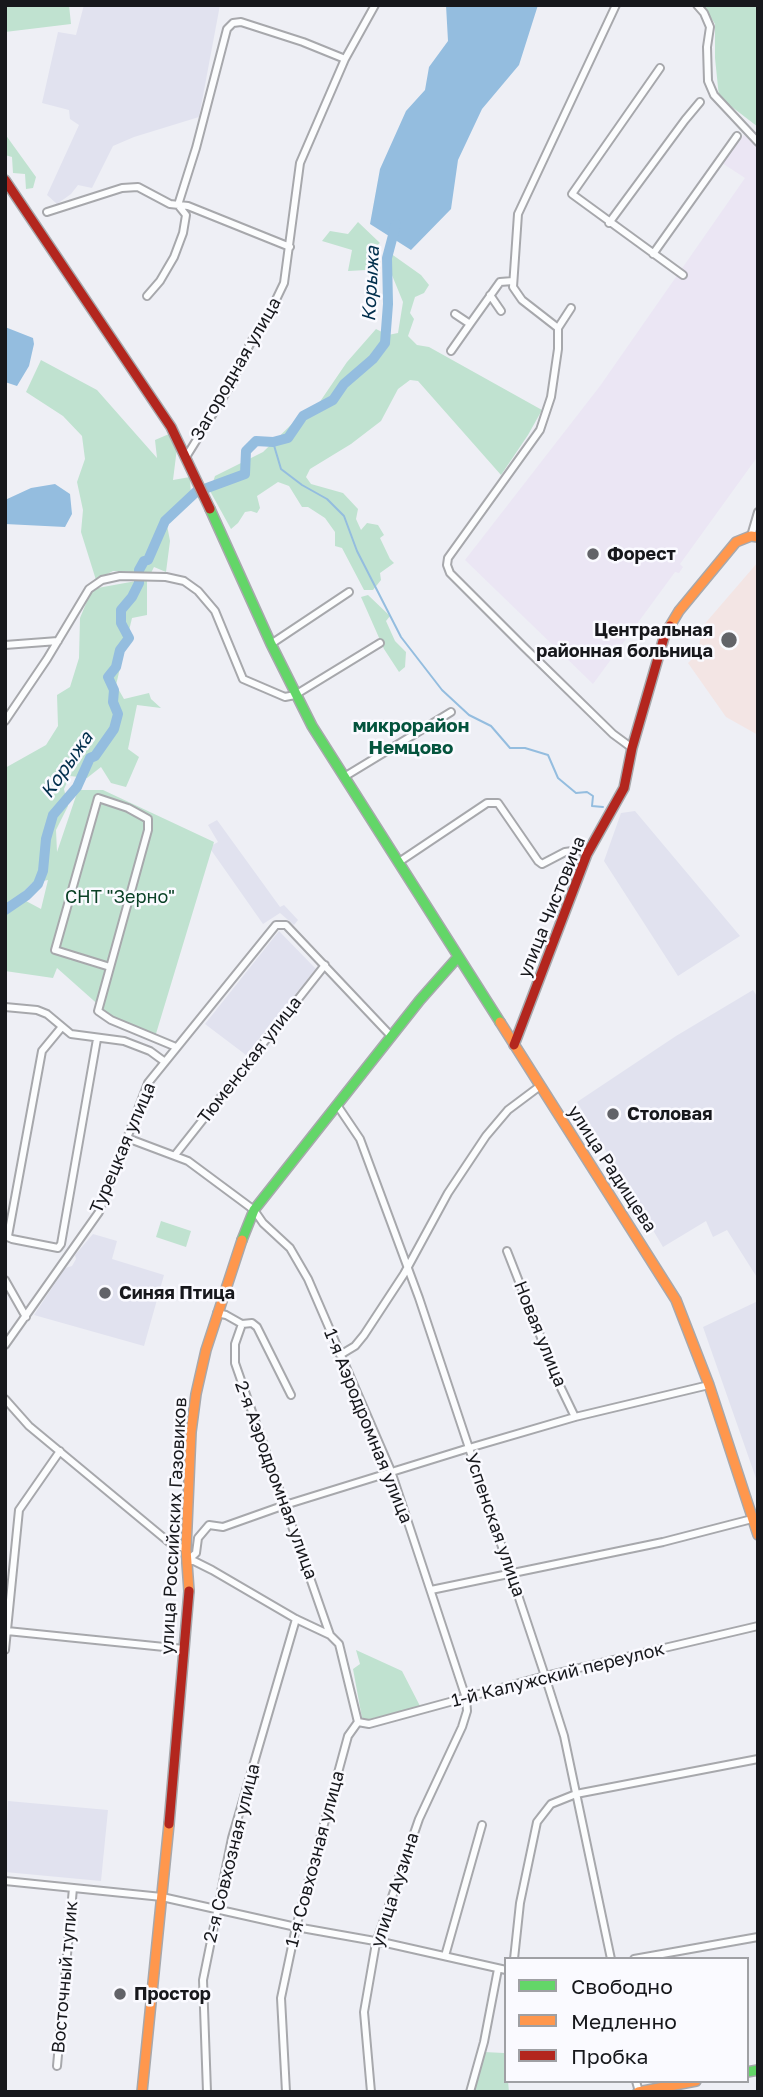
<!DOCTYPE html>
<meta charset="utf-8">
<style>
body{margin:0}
#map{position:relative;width:763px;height:2097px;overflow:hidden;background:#eeeff5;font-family:"Golos Text",sans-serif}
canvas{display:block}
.frame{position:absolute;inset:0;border:7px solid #17181c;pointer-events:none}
.legend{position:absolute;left:504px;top:1957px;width:245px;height:126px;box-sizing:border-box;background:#fafaff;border:2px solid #9fa0a4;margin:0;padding:9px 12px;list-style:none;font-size:21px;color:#17181c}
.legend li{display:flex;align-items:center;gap:14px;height:35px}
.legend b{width:35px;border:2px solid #9fa0a4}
</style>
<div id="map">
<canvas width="763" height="2097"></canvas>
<div class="frame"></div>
<ul class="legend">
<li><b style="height:9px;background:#63d668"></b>Свободно</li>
<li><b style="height:9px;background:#ff974d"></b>Медленно</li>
<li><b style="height:9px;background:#b3261e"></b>Пробка</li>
</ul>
</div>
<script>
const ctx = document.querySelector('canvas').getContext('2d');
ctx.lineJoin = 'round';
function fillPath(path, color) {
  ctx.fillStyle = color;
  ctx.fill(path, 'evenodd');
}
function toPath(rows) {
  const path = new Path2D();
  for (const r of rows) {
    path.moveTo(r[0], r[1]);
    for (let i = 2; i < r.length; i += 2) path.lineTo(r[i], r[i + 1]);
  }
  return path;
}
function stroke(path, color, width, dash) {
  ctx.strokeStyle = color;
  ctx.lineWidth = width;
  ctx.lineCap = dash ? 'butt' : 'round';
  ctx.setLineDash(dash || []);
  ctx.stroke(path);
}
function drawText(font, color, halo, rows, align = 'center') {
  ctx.font = font + ' "Golos Text",sans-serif';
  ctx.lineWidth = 5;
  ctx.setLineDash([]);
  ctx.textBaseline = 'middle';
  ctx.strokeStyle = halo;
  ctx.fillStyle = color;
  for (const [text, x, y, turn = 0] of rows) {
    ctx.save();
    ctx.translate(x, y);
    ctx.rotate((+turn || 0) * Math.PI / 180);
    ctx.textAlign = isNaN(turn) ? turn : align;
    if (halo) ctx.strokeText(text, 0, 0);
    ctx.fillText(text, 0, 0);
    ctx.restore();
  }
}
const commercial = toPath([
 [744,135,758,148,758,456,680,564,683,567,679,573,675,572,593,684,465,560,600,386,745,178,722,163]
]);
const built = toPath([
 [84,5,220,5,199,117,134,137,113,146,92,188,78,185,71,194,57,204,47,195,79,125,70,119,69,110,42,103,58,32,76,35],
 [635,811,740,936,678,976,604,861,621,813],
 [217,820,280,907,284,905,298,920,294,925,280,913,263,924,209,847,218,842,208,825],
 [279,931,316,969,246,1055,205,1024],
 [753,990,758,998,758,1279,727,1230,713,1237,706,1221,663,1247,577,1102,676,1036],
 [93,1234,117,1241,112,1259,164,1275,144,1346,34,1315,65,1268,72,1266,76,1259,75,1255],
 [758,1301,758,1484,703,1327],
 [8,1801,108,1810,101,1881,5,1872]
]);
const medical = toPath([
 [758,562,758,735,726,717,688,663,698,653,702,627]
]);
const green = toPath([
 [5,5,69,5,71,24,5,32],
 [703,5,758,5,758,127,719,97,715,58,715,24],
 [5,134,36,177,33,188,26,189,25,174,13,173,12,157,5,155],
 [358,222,380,243,371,250,367,270,348,271,352,250,322,241,330,231,348,234],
 [390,253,421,275,429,285,424,293,415,297,410,313,414,319,408,336,417,345,429,347,542,410,528,435,501,475,418,381,410,380,398,389,381,421,351,444,310,469,306,477,311,484,343,493,358,509,356,519,361,530,367,523,378,525,384,535,380,538,390,559,394,563,380,573,381,580,373,590,364,590,342,548,335,546,335,532,325,518,308,507,302,507,289,486,278,482,257,496,260,508,257,513,251,511,245,512,238,523,231,529,210,491,215,476,263,452,297,419,317,406,347,362,376,329,388,335,398,333,403,302,387,263],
 [41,360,97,390,157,458,155,440,169,434,177,448,173,480,190,477,191,497,167,525,170,541,166,572,154,567,151,573,113,571,96,580,81,532,83,510,77,482,85,459,82,436,63,416,26,392],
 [147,579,147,615,132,618,116,685,124,699,149,693,151,699,161,708,137,705,128,749,139,757,126,787,111,783,101,767,87,778,70,776,64,789,68,806,56,830,57,852,78,790,103,790,214,842,155,1037,111,1016,57,968,53,978,5,971,5,768,46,745,58,726,57,695,70,687,79,658,80,618,92,589],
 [48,880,41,909,26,901,22,893,32,883],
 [368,595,390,616,386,621,395,641,406,652,405,667,399,672,384,649,365,606,361,597],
 [161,1221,191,1231,186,1247,156,1237],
 [356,1650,402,1671,420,1706,366,1720,362,1718,353,1669,360,1664],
 [484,2052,504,2053,506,2081,508,2081,509,2092,473,2092]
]);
const water = toPath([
 [446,5,538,5,519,65,482,109,458,160,451,209,411,250,370,224,380,169,406,111,425,90,429,67,448,41],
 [5,327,33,338,34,344,29,366,17,386,5,382],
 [55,484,70,494,72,514,65,527,5,524,5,500,31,488]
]);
const stream = toPath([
 [273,442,281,469,302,485,327,499,344,516,357,551,401,637,442,690,469,715,491,726,510,748,525,748,548,755,558,778,576,793,587,792,593,796,592,806,603,807]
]);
const river = toPath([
 [207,488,245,474,246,451,256,441,273,442,288,438,303,416,333,400,344,384,373,359,385,343,388,304,387,258,396,224],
 [5,910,27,895,38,884,43,871,46,839,53,815,77,787,90,758,95,756,114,729,118,714,113,702,114,690,108,677,116,667,120,650,129,638,121,623,121,610,132,597,139,583,139,570,144,561,148,560,165,521,197,491]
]);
const street = toPath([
 [616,5,518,214,513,287,522,300,558,328,558,349,551,397,540,430,448,558,447,565,450,573,523,646,613,734,632,748],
 [697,5,704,13,710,27,707,47,708,81,714,95,758,142],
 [660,68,572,194,683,275],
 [47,212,122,188,138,187,170,204,188,206,290,247],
 [609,223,685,120,700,102],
 [653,254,737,136],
 [490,295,501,311],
 [147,296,160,281,174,257,183,233,186,215,178,205,196,148,227,29,233,23,241,22,303,42,345,59],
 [455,314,470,324,500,282,513,281],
 [558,328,571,308],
 [451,351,470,324],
 [186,457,230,386,251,342,272,308,284,283,300,163,345,59,375,5],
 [751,536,758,512],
 [271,644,349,592],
 [5,645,58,641],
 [5,721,47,659,89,589,102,580,120,576,166,577,184,581,198,591,215,611,243,679,285,697,295,695,380,643],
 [344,777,451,712],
 [399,862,487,803,498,803,538,861,542,864,565,852,579,850,587,854],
 [110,967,55,950,98,798,128,808,148,819,148,830,98,1011,111,1020,176,1047],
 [5,1007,37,1010,47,1014,71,1034,124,1041,150,1051,165,1062],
 [337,1105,360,1139,419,1298,545,1676,564,1736,611,1959],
 [127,1138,188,1161,254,1210,263,1223,290,1248,308,1279,391,1471,466,1698,467,1711,462,1727,419,1819,376,1943,364,2012,371,2092],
 [175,1155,325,965],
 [5,1236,12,1239,58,1248,61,1244,97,1039],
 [8,1236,42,1051,61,1028],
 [507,1251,560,1386,575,1417],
 [5,1280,26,1317],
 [217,1313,226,1315,242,1324],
 [242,1324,235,1344,235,1363,330,1635],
 [242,1324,252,1323,257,1327,291,1395],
 [5,1345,99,1212,148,1083,276,925,286,925,391,1036],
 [340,1355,355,1346,364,1335,404,1274,448,1193,486,1136,508,1110,540,1086],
 [5,1399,29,1426,170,1543,186,1549],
 [187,1561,194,1561,212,1570,296,1619,330,1635,339,1644,358,1722,348,1736,296,1927,281,1998,286,2092],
 [187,1561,196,1553,198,1538,209,1525,223,1527,285,1505,469,1448,575,1417,709,1385],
 [431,1590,663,1542,752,1519],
 [7,1631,184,1649],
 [5,1650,19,1510,60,1451],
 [358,1722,369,1724,545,1676,758,1626],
 [5,1881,162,1897,296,1927,386,1943,506,1970],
 [445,1956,482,1825],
 [514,1959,520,1903,537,1822,551,1804,576,1794,758,1759],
 [634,1959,758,1937],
 [57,2066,73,1888],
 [636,2081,639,2092],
 [207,2092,203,1980,232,1838,296,1619],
 [470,2092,484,2042,498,1969]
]);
const fast = toPath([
 [210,509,271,644,312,726,500,1022],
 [242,1240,254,1210,420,1000,458,957],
 [747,2072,758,2070]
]);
const slow = toPath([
 [670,626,679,611,736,542,751,536,758,537],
 [500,1022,676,1300,709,1385,758,1535],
 [189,1591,186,1549,191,1432,196,1394,206,1350,242,1240],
 [142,2092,169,1824],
 [638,2092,696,2081]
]);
const jam = toPath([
 [5,180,171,427,210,509],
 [514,1045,587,854,624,788,632,748,665,634,670,626],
 [169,1824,189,1591]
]);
const markers = [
 [593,554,7,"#626368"],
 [729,640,9,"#626368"],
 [613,1114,7,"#626368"],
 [105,1293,7,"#626368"],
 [120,1994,7,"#626368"]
];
const streetNames = [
 ["Загородная улица",236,369,-60],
 ["улица Чистовича",552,907,-68],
 ["Тюменская улица",250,1060,-52],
 ["Турецкая улица",123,1148,-67],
 ["улица Радищева",612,1169,57],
 ["Новая улица",540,1334,68],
 ["1-я Аэродромная улица",368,1426,68],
 ["2-я Аэродромная улица",276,1480,70],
 ["Успенская улица",495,1525,71],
 ["улица Российских Газовиков",174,1526,-87],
 ["1-й Калужский переулок",558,1675,-14],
 ["2-я Совхозная улица",232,1853,-76],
 ["1-я Совхозная улица",315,1859,-75],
 ["улица Аузина",395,1890,-72],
 ["Восточный тупик",65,1977,-85]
];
const poiNames = [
 ["Форест",607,554],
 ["Центральная",713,630,"right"],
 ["районная больница",713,651,"right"],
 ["Столовая",627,1114],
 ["Синяя Птица",119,1293],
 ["Простор",134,1994]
];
const parkNames = [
 ["СНТ \"Зерно\"",120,897]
];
const waterNames = [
 ["Корыжа",371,284,-87],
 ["Корыжа",67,765,-55]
];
const neighbourhoodNames = [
 ["микрорайон",411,726],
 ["Немцово",411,748]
];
fillPath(commercial, '#ebe6f4');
fillPath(built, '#e1e2ef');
fillPath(medical, '#f3e5e4');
fillPath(green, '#c0e2d0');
fillPath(water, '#94bddf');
stroke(stream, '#94bddf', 2);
stroke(river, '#94bddf', 10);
stroke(street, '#a7a8ac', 10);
stroke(fast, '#a7a8ac', 12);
stroke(slow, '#a7a8ac', 12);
stroke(jam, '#a7a8ac', 12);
stroke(street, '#fcfdfe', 6);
stroke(fast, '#63d668', 9);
stroke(slow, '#ff974d', 9);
stroke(jam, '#b3261e', 9);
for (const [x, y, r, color] of markers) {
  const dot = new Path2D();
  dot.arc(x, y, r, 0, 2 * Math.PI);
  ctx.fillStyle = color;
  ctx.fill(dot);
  stroke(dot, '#fafaff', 2.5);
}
drawText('18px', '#17181c', '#fafaff', streetNames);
drawText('bold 18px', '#17181c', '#fafaff', poiNames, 'left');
drawText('18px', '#0a4126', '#fafaff', parkNames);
drawText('italic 19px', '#002e4c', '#fafaff', waterNames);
drawText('bold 19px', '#04543d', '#fafaff', neighbourhoodNames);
</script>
